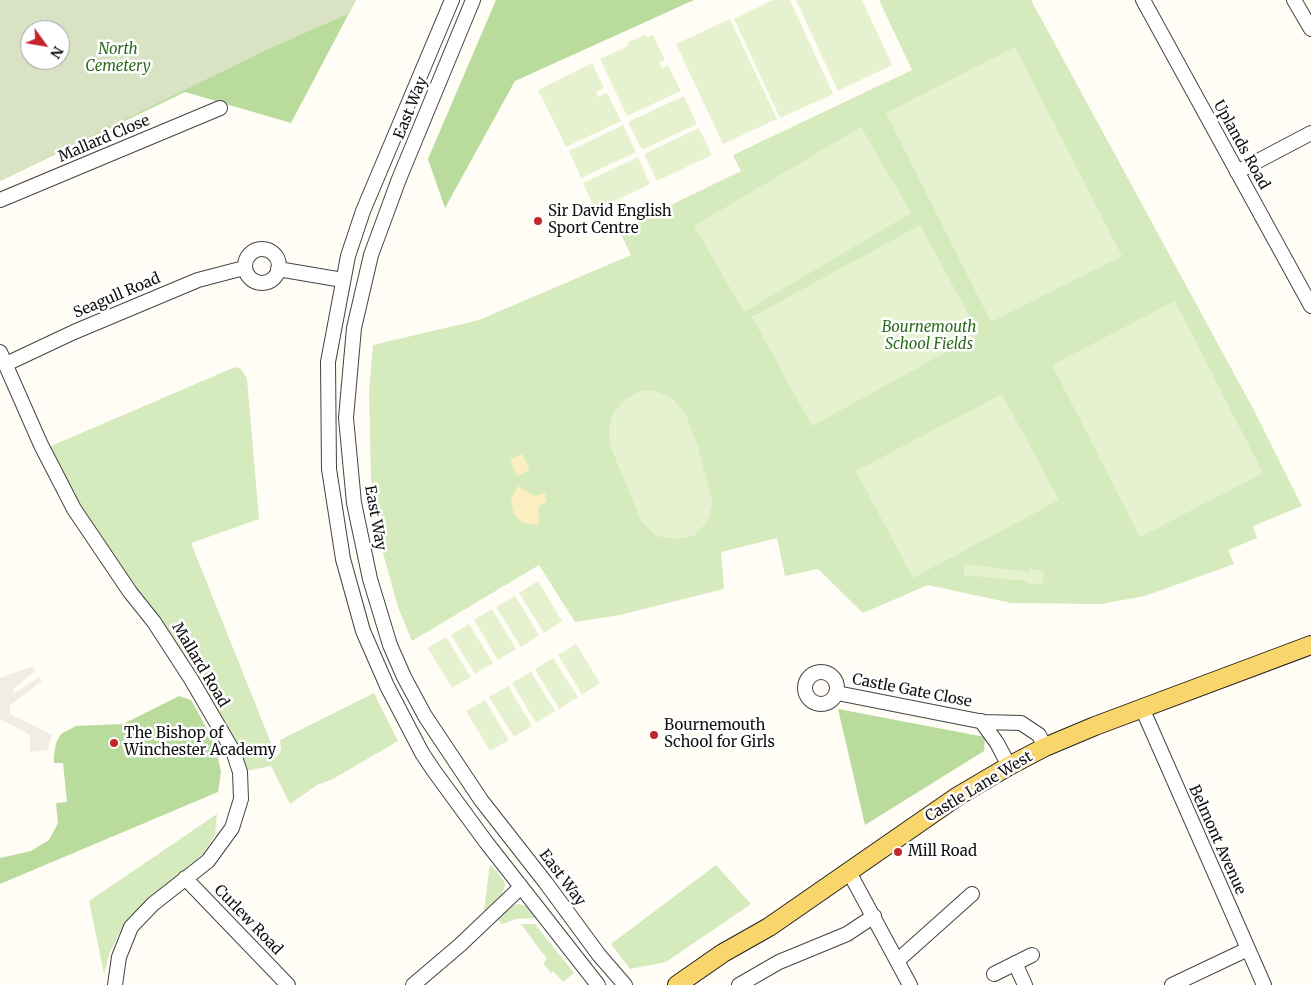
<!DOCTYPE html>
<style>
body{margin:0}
#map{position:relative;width:1311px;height:985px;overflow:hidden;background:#fffdf5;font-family:Merriweather,serif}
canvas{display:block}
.north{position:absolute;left:20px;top:20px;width:50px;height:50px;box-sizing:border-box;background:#fff;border:1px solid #a0a0a0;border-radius:50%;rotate:122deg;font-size:14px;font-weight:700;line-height:20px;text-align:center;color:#111}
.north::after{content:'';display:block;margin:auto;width:18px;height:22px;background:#c4262e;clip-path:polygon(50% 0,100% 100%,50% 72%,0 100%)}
</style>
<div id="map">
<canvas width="1311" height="985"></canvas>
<div class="north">N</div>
</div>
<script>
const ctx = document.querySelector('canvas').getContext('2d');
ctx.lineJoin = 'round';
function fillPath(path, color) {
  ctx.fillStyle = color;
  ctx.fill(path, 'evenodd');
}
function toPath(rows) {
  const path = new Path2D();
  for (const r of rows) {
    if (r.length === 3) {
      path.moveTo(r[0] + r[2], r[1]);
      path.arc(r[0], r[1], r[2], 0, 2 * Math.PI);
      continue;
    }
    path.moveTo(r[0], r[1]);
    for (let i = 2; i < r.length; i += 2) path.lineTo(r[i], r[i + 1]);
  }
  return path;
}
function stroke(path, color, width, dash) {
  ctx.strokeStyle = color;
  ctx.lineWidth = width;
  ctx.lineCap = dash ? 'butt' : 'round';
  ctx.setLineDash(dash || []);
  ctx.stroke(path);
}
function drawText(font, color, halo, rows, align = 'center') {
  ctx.font = font + ' Merriweather,serif';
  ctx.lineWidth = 5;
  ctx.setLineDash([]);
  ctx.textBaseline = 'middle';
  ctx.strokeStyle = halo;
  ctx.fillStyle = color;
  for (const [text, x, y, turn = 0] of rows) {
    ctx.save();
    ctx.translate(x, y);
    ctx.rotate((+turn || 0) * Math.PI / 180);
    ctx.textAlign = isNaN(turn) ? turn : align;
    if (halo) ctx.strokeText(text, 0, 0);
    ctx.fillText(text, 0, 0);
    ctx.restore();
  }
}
const green = toPath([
 [879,0,1031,0,1256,414,1302,506,1253,526,1257,538,1228,550,1234,564,1145,596,1101,604,1011,603,928,585,863,613,818,569,785,576,777,538,721,552,724,589,620,615,575,622,539,565,412,641,398,607,383,553,371,479,369,392,373,345,479,320,631,255,619,230,741,171,733,155,912,70],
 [235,367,241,369,247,379,259,519,191,543,277,758,281,749,280,740,374,693,398,741,333,779,317,785,290,804,271,766,240,772,44,449],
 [217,814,215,835,203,854,148,900,124,924,110,952,104,974,89,901],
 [490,864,504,881,505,886,502,894,484,911],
 [716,865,751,904,666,962,630,969,611,944],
 [519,904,528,907,537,918,516,919,502,924,497,919,514,905],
 [521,924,535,924,574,973,563,982,553,971,551,973,543,963,547,959]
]);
const forest = toPath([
 [35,0,356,0,291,123,185,92,0,181,0,25],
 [30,30,60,30,60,60,30,60],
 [496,0,694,0,515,81,445,208,428,159],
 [179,696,191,700,215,743,221,772,218,792,0,884,0,858,31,851,49,840,58,823,56,803,67,802,63,763,54,763,54,756,56,743,61,734,76,726,123,724],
 [838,709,985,737,984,751,865,825]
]);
const sand = toPath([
 [522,454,530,470,517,476,510,460],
 [518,486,534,496,545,493,547,502,539,506,539,525,523,523,514,515,511,500]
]);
const cemetery = toPath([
 [0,0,356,0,348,14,266,50,0,181],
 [30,30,60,30,60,60,30,60]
]);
const pitch = toPath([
 [773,0,790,0,833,94,780,118,734,19],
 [796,0,862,0,892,65,838,91],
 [730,19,777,119,723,144,676,44],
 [646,34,647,37,653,35,665,60,659,62,662,68,668,65,681,91,627,116,600,59,628,46,627,43],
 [1015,47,1122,256,991,322,886,113],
 [592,63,604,88,596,92,598,97,607,93,621,121,566,147,538,90],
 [684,96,697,124,642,150,628,122],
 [623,125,636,152,581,178,569,151],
 [861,127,911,213,744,312,694,226],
 [699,128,712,155,657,181,644,154],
 [638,157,650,184,596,210,583,183],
 [920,225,979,334,812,426,752,317],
 [1175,301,1263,473,1140,537,1052,365],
 [639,391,656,391,673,399,686,415,697,443,713,504,707,522,694,536,676,539,657,536,641,521,611,448,609,430,613,413,625,400],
 [1002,394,1059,500,913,578,856,471],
 [965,564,1029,572,1030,569,1044,571,1042,585,1027,583,1027,581,964,575],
 [538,581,562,621,544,633,519,593],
 [515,596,539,635,521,647,496,607],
 [492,609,516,649,498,660,474,620],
 [469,624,493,663,475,674,451,635],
 [446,637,471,677,452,688,428,648],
 [576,644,600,683,582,695,558,655],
 [553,658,578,697,559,709,535,669],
 [531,672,555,711,536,723,512,683],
 [508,686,532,726,514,737,489,697],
 [485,700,509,740,490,751,466,711]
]);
const plaza = toPath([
 [33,666,35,671,13,689,15,693,39,677,42,681,10,705,10,714,52,735,48,750,30,752,30,735,0,719,0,678]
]);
const minor = toPath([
 [452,0,363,211,348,256,328,362,329,469,343,559,363,631,387,686,422,753,434,771,486,842,598,985],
 [473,0,399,179,371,255,354,328,346,418,354,503,370,579,390,645,404,677,425,716,481,800,546,883,599,955,625,985],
 [1143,0,1311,306],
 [1294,0,1311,29],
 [1237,172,1311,133],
 [0,200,220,108],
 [262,266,17],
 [278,269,343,280],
 [0,352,41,445,74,509,130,592,154,622,191,679,233,751,240,772,241,799,232,828,208,861,153,904,131,927,119,957,115,985],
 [6,364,74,332,198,280,244,268],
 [821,688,16],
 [837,693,984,722,1021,723,1039,735,1045,747],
 [1142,708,1264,985],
 [981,721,997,743,1009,766],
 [849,872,910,985],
 [185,878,288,985],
 [897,961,972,894],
 [1015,963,1025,985],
 [994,974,1032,955],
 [413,985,460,945,521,887],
 [739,985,779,962,847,934,874,916],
 [1172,985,1248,949]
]);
const major = toPath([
 [677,985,723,953,769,927,958,796,1009,766,1045,747,1095,726,1311,645]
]);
const markers = [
 [538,221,5,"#c4262e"],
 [654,735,5,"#c4262e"],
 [114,743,5,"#c4262e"],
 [898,852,5,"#c4262e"]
];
const parkNames = [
 ["North",118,50],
 ["Cemetery",118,67],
 ["Bournemouth",929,328],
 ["School Fields",929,345]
];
const streetNames = [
 ["East Way",411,108,-68],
 ["Mallard Close",104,139,-23],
 ["Uplands Road",1241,145,61],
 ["Seagull Road",117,296,-23],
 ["East Way",375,518,80],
 ["Mallard Road",200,665,59],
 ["Castle Gate Close",912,691,11],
 ["Castle Lane West",979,787,-31],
 ["Belmont Avenue",1217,840,66],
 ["East Way",562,878,53],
 ["Curlew Road",248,920,46]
];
const poiNames = [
 ["Sir David English",548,212],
 ["Sport Centre",548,229],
 ["Bournemouth",664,726],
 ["School for Girls",664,743],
 ["The Bishop of",124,734],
 ["Winchester Academy",124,751],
 ["Mill Road",908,852]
];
fillPath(green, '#d5ebbd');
fillPath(forest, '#b9dc9c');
fillPath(sand, '#fbeec1');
fillPath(cemetery, '#d9e3c4');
fillPath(pitch, '#e6f2cf');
fillPath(plaza, '#f1ede2');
stroke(minor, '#444', 16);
stroke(major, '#222', 20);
stroke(minor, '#fff', 14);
stroke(major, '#f9d66b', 18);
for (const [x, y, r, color] of markers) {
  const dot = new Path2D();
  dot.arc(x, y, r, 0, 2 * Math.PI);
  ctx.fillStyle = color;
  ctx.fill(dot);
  stroke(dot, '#fff', 2);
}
drawText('italic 15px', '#2f6b1f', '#fff', parkNames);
drawText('15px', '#111', '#fff', streetNames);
drawText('15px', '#111', '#fff', poiNames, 'left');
</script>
